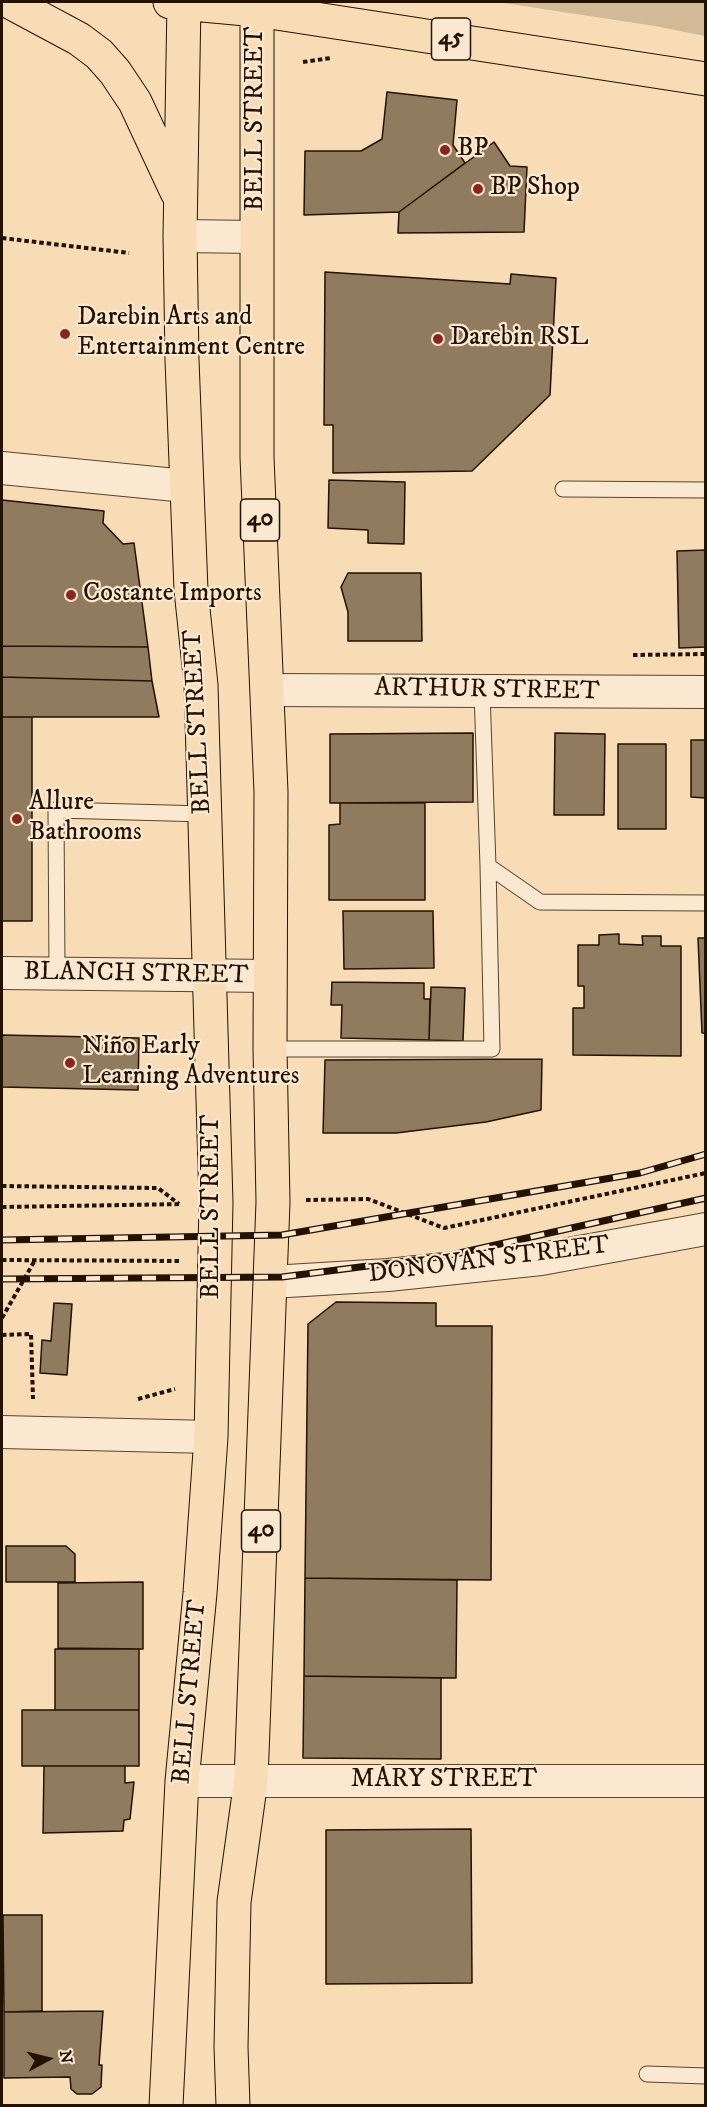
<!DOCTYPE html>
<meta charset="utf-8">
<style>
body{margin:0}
#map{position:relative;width:707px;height:2107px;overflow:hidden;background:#f7dcb6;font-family:"IM FELL DW Pica",serif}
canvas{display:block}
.frame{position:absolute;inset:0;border:3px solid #231200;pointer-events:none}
.north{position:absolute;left:18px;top:2029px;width:60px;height:60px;-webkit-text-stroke:4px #fae8d0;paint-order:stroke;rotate:83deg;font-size:16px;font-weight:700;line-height:24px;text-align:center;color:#231200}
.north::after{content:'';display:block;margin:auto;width:21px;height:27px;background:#231200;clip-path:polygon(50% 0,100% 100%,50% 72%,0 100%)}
</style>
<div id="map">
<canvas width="707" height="2107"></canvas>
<div class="frame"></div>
<div class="north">N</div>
</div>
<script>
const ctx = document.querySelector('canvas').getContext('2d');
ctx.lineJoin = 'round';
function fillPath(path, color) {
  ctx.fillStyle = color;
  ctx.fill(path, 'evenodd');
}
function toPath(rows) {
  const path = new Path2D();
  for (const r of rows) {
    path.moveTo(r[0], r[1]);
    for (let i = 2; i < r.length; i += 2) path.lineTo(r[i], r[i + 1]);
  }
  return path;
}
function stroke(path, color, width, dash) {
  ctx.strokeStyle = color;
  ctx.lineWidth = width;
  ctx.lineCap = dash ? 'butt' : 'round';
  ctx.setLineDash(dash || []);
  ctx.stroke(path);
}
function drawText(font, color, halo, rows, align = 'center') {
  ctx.font = font + ' "IM FELL DW Pica",serif';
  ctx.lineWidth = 4.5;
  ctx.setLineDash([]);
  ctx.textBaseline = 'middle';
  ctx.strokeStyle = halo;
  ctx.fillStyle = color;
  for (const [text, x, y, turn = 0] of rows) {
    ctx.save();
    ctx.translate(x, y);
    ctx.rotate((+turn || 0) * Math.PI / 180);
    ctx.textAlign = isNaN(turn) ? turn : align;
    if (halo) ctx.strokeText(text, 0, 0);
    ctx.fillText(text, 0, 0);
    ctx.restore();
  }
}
const green = toPath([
 [497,2,705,2,705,36,655,26]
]);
const building = toPath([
 [387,92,457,100,453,145,465,163,399,212,304,215,305,151,361,151,382,139,387,92],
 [494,142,510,166,527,167,524,232,398,233,399,212,494,142],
 [325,272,510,284,511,274,556,278,550,395,472,471,333,473,333,425,324,425,325,272],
 [329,480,405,482,404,544,368,543,368,530,328,528,329,480],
 [2,500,104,511,103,523,123,544,134,543,148,647,2,646,2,500],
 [706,550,706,647,679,648,677,551,706,550],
 [348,573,421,573,422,641,348,641,348,612,341,587,348,573],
 [2,646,148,647,152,681,2,677,2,646],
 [2,677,152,681,159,717,2,717,2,677],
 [2,717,32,717,32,921,2,921,2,717],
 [473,733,473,802,330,803,330,734,473,733],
 [555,733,605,734,604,815,554,815,555,733],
 [691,740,706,740,706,798,691,797,691,740],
 [618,744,666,744,666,829,618,829,618,744],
 [340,803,425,803,425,900,329,900,329,825,340,824,340,803],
 [343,911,433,911,434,968,344,969,343,911],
 [619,934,619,944,643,945,642,936,661,936,661,946,681,946,681,1056,573,1055,573,1008,584,1008,584,986,578,986,578,945,599,945,599,935,619,934],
 [698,938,706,938,706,1033,702,1033,698,938],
 [332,982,424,983,424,999,430,999,429,1040,341,1038,342,1005,331,1005,332,982],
 [431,987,465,988,463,1041,429,1040,431,987],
 [2,1035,139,1038,138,1090,2,1087,2,1035],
 [542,1059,541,1110,486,1122,396,1133,323,1133,325,1060,542,1059],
 [336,1302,436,1303,436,1326,492,1326,491,1580,305,1578,308,1324,336,1302],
 [54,1303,72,1304,67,1375,40,1373,42,1340,51,1341,54,1303],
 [6,1546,66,1546,75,1554,75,1582,6,1582,6,1546],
 [305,1578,457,1580,456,1678,304,1676,305,1578],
 [143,1582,143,1649,58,1648,58,1583,143,1582],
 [55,1649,139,1649,139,1710,55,1710,55,1649],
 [304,1676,441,1678,441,1759,303,1758,304,1676],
 [22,1710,139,1710,139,1766,22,1766,22,1710],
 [44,1766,125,1766,125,1783,134,1782,130,1819,124,1820,123,1831,43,1833,44,1766],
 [471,1829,472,1983,326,1984,326,1830,471,1829],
 [3,1915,42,1915,42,2011,4,2012,3,1915],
 [103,2011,99,2065,102,2065,101,2087,92,2094,77,2094,71,2089,70,2077,4,2078,4,2012,103,2011]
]);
const path = toPath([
 [303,62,331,58],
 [2,238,129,253],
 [633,655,706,654],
 [2,1186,158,1188,179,1204],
 [306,1200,368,1199,444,1228,706,1173],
 [2,1207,182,1204],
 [2,1260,180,1261],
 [2,1318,35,1260],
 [2,1335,31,1334,33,1399],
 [138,1399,175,1389]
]);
const service = toPath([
 [563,489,706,490],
 [482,692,488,866,540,902,706,903],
 [57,972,56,810,205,814],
 [270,1049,492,1049,488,866],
 [647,2074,706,2076]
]);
const minor = toPath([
 [180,236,256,237],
 [2,468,186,486],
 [268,690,706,692],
 [2,973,270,976],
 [271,1282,388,1275,541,1259,706,1229],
 [2,1432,211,1437],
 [182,1781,706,1781]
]);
const primary = toPath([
 [257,10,706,79]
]);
const trunk = toPath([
 [10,2,79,39,99,54,115,72,135,102,177,192],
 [170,2,257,10],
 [166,2106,182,1781,200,1593,211,1437,216,1203,201,685,191,590,182,360,180,236,184,2],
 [233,2106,231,2047,234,1902,251,1780,273,1202,270,1049,271,792,257,457,257,2]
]);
const rail = toPath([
 [2,1240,282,1235,640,1173,706,1154],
 [2,1279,282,1277,446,1256,706,1198]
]);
const markers = [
 [445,150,6,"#8f2418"],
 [478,189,6,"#8f2418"],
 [65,334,6,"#8f2418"],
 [438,339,6,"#8f2418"],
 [71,595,6,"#8f2418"],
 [17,819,6,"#8f2418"],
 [70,1063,6,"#8f2418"]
];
const shields = [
 [451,39,39],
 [260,520,39],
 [261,1531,39]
];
const shieldNames = [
 ["45",451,39],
 ["40",260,520],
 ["40",261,1531]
];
const streetNames = [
 ["BELL STREET",257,119,-90],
 ["ARTHUR STREET",487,691,1],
 ["BELL STREET",199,722,-93],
 ["BLANCH STREET",136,975,1],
 ["BELL STREET",213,1207,-90],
 ["DONOVAN STREET",489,1261,-7],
 ["BELL STREET",191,1692,-85],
 ["MARY STREET",444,1781]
];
const poiNames = [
 ["BP",457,150],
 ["BP Shop",490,189],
 ["Darebin Arts and",77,319],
 ["Entertainment Centre",77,349],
 ["Darebin RSL",450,339],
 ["Costante Imports",83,595],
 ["Allure",29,804],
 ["Bathrooms",29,834],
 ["Niño Early",82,1048],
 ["Learning Adventures",82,1078]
];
fillPath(green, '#d3ba97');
fillPath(building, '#917b5f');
stroke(building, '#231200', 1.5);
stroke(service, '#58442e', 17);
stroke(minor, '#58442e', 34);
stroke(primary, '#231200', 35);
stroke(trunk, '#231200', 35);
stroke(path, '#231200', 4, [4.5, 3]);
stroke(service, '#fae8d0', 15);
stroke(minor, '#fae8d0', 32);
stroke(primary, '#f7dcb6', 33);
stroke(trunk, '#f7dcb6', 33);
stroke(rail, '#231200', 7);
stroke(rail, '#fae8d0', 4.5, [14]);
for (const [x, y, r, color] of markers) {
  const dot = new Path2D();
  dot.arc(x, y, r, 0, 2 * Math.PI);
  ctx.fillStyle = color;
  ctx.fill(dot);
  stroke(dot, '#fae8d0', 2);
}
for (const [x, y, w] of shields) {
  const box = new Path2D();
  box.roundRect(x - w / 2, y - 21, w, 42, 4.5);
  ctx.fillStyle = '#fae8d0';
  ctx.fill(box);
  stroke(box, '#231200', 1.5);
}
drawText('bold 24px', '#231200', null, shieldNames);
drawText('26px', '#231200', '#fae8d0', streetNames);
drawText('26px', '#231200', '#fae8d0', poiNames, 'left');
</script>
